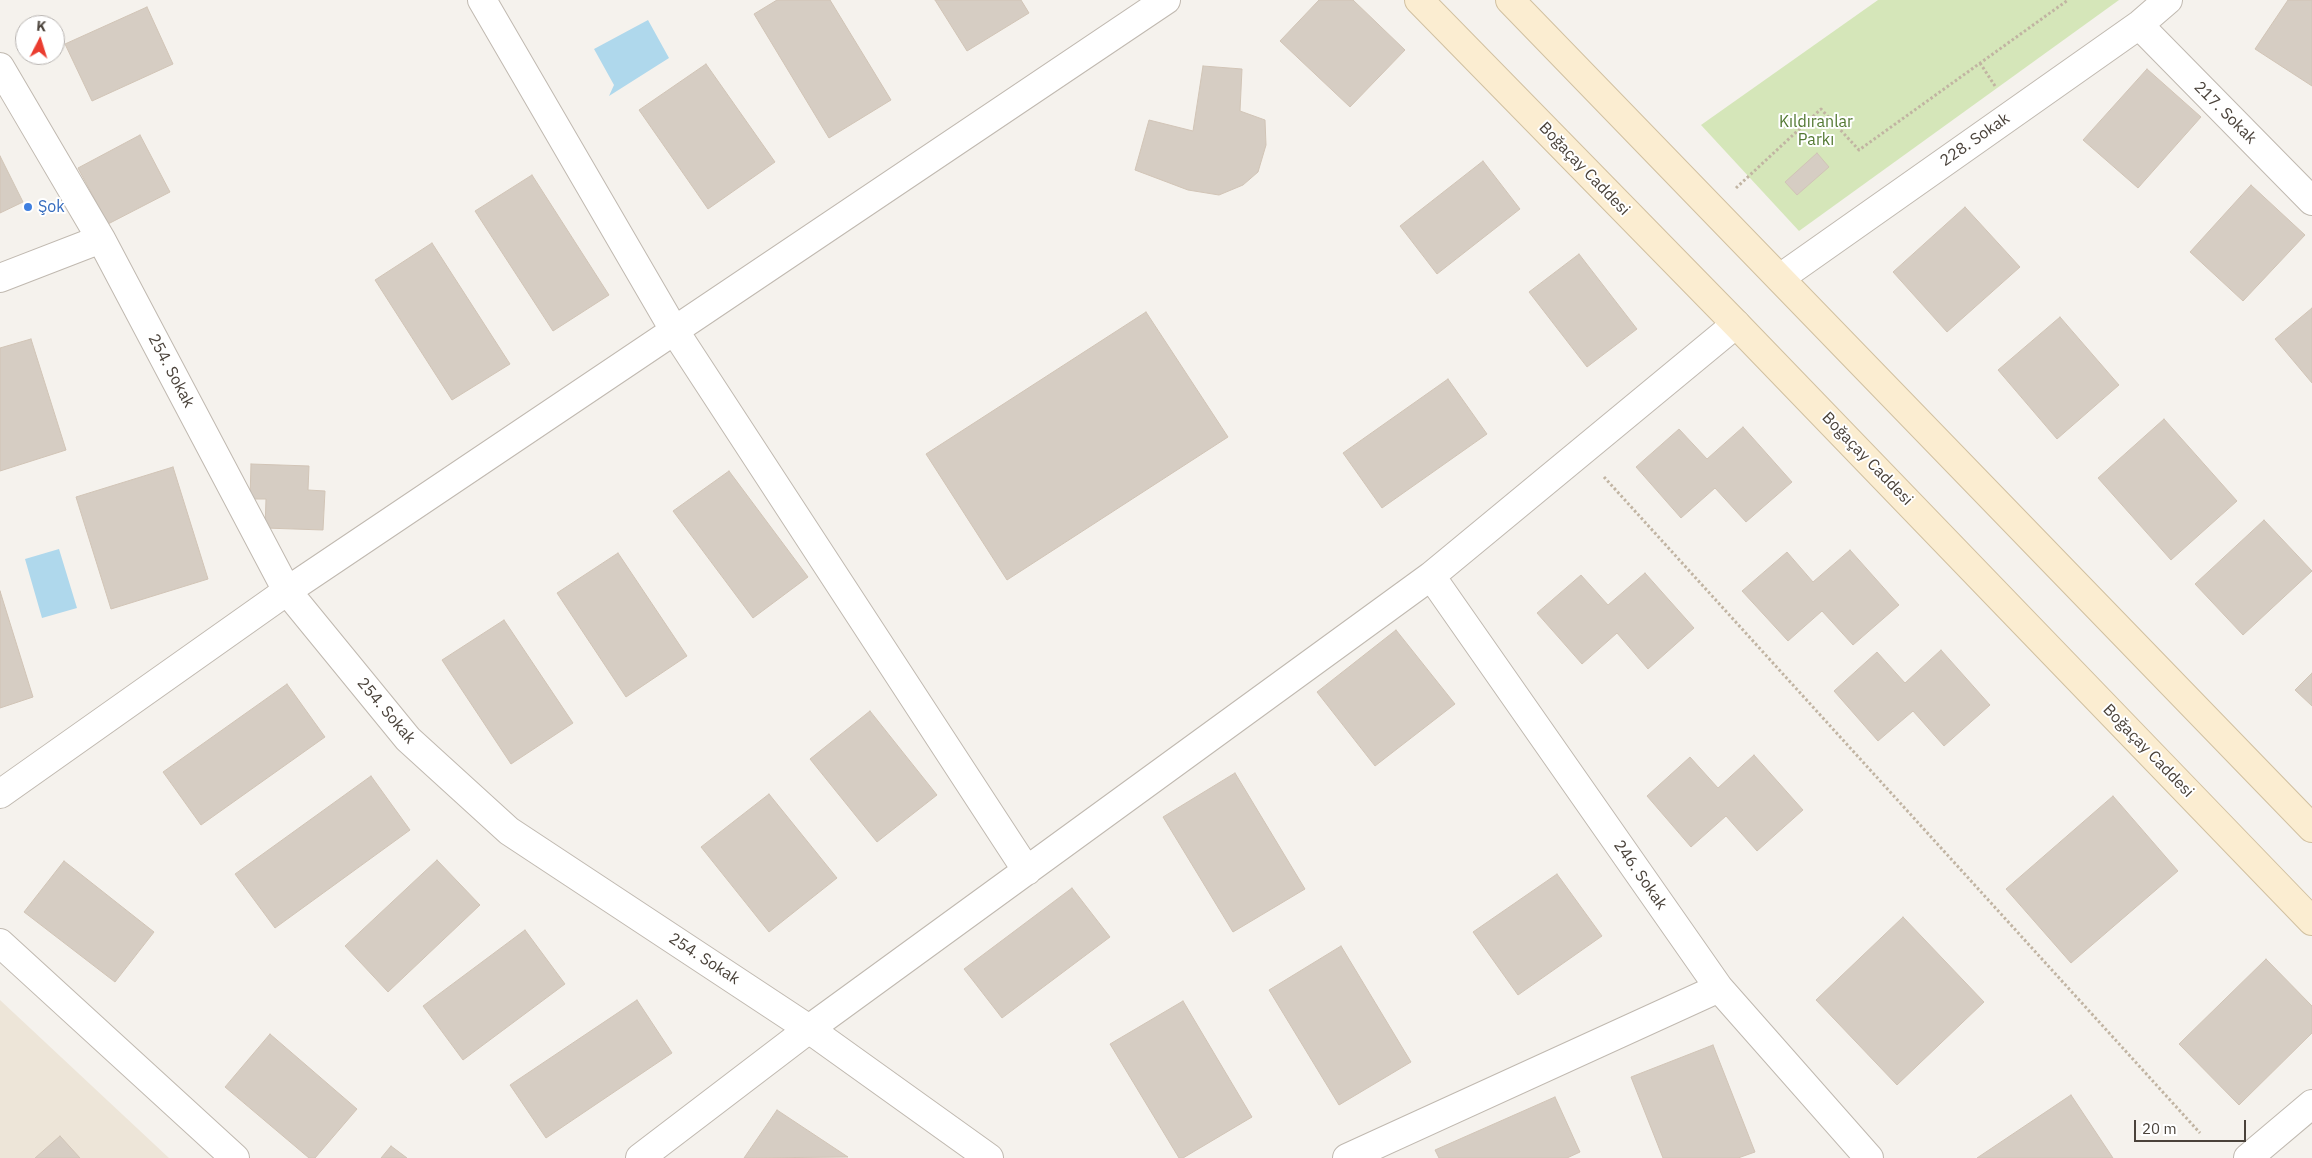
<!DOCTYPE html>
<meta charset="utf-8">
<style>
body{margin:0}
#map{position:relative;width:2312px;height:1158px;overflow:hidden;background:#f5f2ed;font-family:"IBM Plex Sans",sans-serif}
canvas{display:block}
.north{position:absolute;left:15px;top:15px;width:50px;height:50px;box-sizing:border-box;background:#fff;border:1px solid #b7b3b0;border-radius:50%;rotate:5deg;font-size:14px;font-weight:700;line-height:20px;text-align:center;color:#4a423a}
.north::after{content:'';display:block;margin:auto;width:18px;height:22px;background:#ea3c2f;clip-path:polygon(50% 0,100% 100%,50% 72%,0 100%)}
.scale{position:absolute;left:2134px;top:1120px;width:112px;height:22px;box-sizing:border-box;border:2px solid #4a423a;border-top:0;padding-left:6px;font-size:15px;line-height:18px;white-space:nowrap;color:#4a423a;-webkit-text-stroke:4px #fff;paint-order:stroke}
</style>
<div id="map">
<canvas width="2312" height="1158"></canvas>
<div class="north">K</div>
<div class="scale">20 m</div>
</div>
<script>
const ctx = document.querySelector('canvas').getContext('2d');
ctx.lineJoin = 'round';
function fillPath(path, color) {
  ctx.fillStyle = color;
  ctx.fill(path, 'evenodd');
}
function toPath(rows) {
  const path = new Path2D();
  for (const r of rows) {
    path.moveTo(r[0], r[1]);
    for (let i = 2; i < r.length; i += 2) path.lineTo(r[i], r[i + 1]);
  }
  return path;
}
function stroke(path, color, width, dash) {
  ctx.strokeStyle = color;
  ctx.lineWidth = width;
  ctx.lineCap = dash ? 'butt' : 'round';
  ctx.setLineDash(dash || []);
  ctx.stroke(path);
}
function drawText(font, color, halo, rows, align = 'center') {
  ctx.font = font + ' "IBM Plex Sans",sans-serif';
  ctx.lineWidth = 4;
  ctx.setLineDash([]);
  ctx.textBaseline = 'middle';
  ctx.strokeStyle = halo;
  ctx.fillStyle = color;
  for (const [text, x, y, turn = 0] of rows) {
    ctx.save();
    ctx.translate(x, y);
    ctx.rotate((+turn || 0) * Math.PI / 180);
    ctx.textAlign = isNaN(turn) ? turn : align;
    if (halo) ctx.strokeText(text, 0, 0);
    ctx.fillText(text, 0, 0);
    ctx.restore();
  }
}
const education = toPath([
 [0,1000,169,1158,0,1158]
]);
const green = toPath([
 [1878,0,2119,0,1799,231,1701,125]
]);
const water = toPath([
 [648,20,669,58,609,96,614,85,594,49],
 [59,549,77,608,42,618,25,559]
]);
const building = toPath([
 [777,0,830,0,891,100,829,138,754,14,777,0],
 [935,0,1021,0,1029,13,967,51,935,0],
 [1319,0,1353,0,1405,50,1350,107,1280,41,1319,0],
 [2288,0,2312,0,2312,86,2255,49,2288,0],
 [147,7,173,64,92,101,65,44,147,7],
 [706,64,775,162,708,209,639,110,706,64],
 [1203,66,1242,69,1240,111,1265,120,1266,145,1258,172,1243,185,1219,195,1188,190,1135,170,1149,120,1193,131,1203,66],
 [2147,69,2201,117,2138,188,2083,140,2147,69],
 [140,135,170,192,108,224,78,168,140,135],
 [1817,153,1829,167,1797,195,1785,182,1817,153],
 [0,156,23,202,0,213,0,156],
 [1483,161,1520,209,1437,274,1400,226,1483,161],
 [532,175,609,295,553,331,475,211,532,175],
 [2251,185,2305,235,2243,301,2190,252,2251,185],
 [1965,207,2020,267,1947,332,1893,272,1965,207],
 [432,243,510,364,452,400,375,280,432,243],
 [1579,254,1637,329,1587,367,1529,292,1579,254],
 [2312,308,2312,383,2275,339,2312,308],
 [1146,312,1228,437,1007,580,926,454,1146,312],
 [2060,317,2119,385,2057,439,1998,370,2060,317],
 [31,339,66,450,0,471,0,348,31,339],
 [1448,379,1487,434,1382,508,1343,453,1448,379],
 [2164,419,2237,501,2171,560,2098,478,2164,419],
 [1743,427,1792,482,1746,522,1715,488,1681,518,1636,467,1679,429,1707,459,1743,427],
 [251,464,309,466,308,490,325,491,323,530,265,528,266,499,250,499,251,464],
 [173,467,208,579,111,609,76,497,173,467],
 [729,471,808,577,753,618,673,511,729,471],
 [2264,520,2312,571,2243,635,2195,584,2264,520],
 [1850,550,1899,605,1853,645,1822,611,1788,641,1742,591,1787,552,1813,582,1850,550],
 [618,553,687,656,626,697,557,593,618,553],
 [1645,573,1694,628,1648,669,1617,633,1582,664,1537,613,1581,575,1608,605,1645,573],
 [0,591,33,697,0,708,0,591],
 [504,620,573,723,511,764,442,660,504,620],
 [1396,630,1455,704,1375,766,1317,692,1396,630],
 [1941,650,1990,705,1944,746,1913,711,1878,741,1834,691,1877,652,1905,683,1941,650],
 [2312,673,2312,706,2295,690,2312,673],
 [287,684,325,737,201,825,163,772,287,684],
 [870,711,937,795,877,842,810,759,870,711],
 [1754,755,1803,810,1757,851,1726,816,1691,847,1647,796,1690,757,1718,788,1754,755],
 [1235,773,1305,889,1233,932,1163,817,1235,773],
 [371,776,410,830,275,928,235,874,371,776],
 [769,794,837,878,769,932,701,847,769,794],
 [2113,796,2178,871,2071,963,2006,889,2113,796],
 [437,860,480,905,388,992,345,946,437,860],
 [64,861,154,932,115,982,24,912,64,861],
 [1557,874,1602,936,1518,995,1473,932,1557,874],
 [1072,888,1110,937,1002,1018,964,969,1072,888],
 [1903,917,1984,1002,1897,1085,1816,1000,1903,917],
 [525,930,565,984,463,1060,423,1006,525,930],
 [1341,946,1411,1062,1339,1105,1269,990,1341,946],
 [2266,959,2312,1006,2312,1033,2239,1105,2179,1044,2266,959],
 [637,1000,672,1053,546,1138,510,1085,637,1000],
 [1183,1001,1252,1117,1183,1158,1179,1158,1110,1044,1183,1001],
 [270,1034,357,1109,315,1158,309,1158,225,1087,270,1034],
 [1713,1045,1755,1152,1738,1158,1663,1158,1631,1077,1713,1045],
 [2071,1095,2113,1158,1977,1158,2071,1095],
 [1555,1097,1580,1152,1567,1158,1439,1158,1435,1150,1555,1097],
 [777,1110,848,1157,744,1158,777,1110],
 [60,1136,80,1158,35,1158,60,1136],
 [391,1146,407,1158,381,1158,391,1146]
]);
const path = toPath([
 [1980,63,1995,86],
 [1736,188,1821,109,1859,150,2068,0],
 [1604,477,2200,1133]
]);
const street = toPath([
 [482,0,674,330,1027,871],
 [2139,25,2312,201],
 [0,67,101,239,287,591,408,739,509,831,809,1029,989,1158],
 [0,278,101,239],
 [1780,278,2139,25,2168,0],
 [1431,576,1719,988,1869,1158],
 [0,794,287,591,1166,0],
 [0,943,235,1158],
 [640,1158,809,1029,1431,576,1736,324],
 [1347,1158,1719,988],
 [2248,1158,2312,1104]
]);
const secondary = toPath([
 [1419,0,1736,324,2312,921],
 [1510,0,2312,828]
]);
const markers = [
 [28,207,5,"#3f7fe0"]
];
const streetNames = [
 ["217. Sokak",2225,113,45],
 ["228. Sokak",1975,140,-35],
 ["Boğaçay Caddesi",1584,169,46],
 ["254. Sokak",171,371,62],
 ["Boğaçay Caddesi",1867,459,46],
 ["254. Sokak",386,711,50],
 ["Boğaçay Caddesi",2148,751,46],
 ["246. Sokak",1640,875,55],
 ["254. Sokak",704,959,33]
];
const parkNames = [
 ["Kıldıranlar",1816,122],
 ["Parkı",1816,140]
];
const shopNames = [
 ["Şok",38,207]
];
fillPath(education, '#ede5d8');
fillPath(green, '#d5e6b9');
fillPath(water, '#afd8ec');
fillPath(building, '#d6cdc3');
stroke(building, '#d1c4b6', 1);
stroke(street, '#c0b9b0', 30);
stroke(secondary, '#d1c0a0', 30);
stroke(path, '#c1b4a2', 3, [2.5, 2.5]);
stroke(street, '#fff', 28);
stroke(secondary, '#fbedd1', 28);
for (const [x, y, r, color] of markers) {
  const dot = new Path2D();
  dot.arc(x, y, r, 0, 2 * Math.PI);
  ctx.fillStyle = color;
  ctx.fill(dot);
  stroke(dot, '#fff', 2);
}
drawText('16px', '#4a423a', '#fff', streetNames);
drawText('16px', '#527831', '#fff', parkNames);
drawText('16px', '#366cbe', '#fff', shopNames, 'left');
</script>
